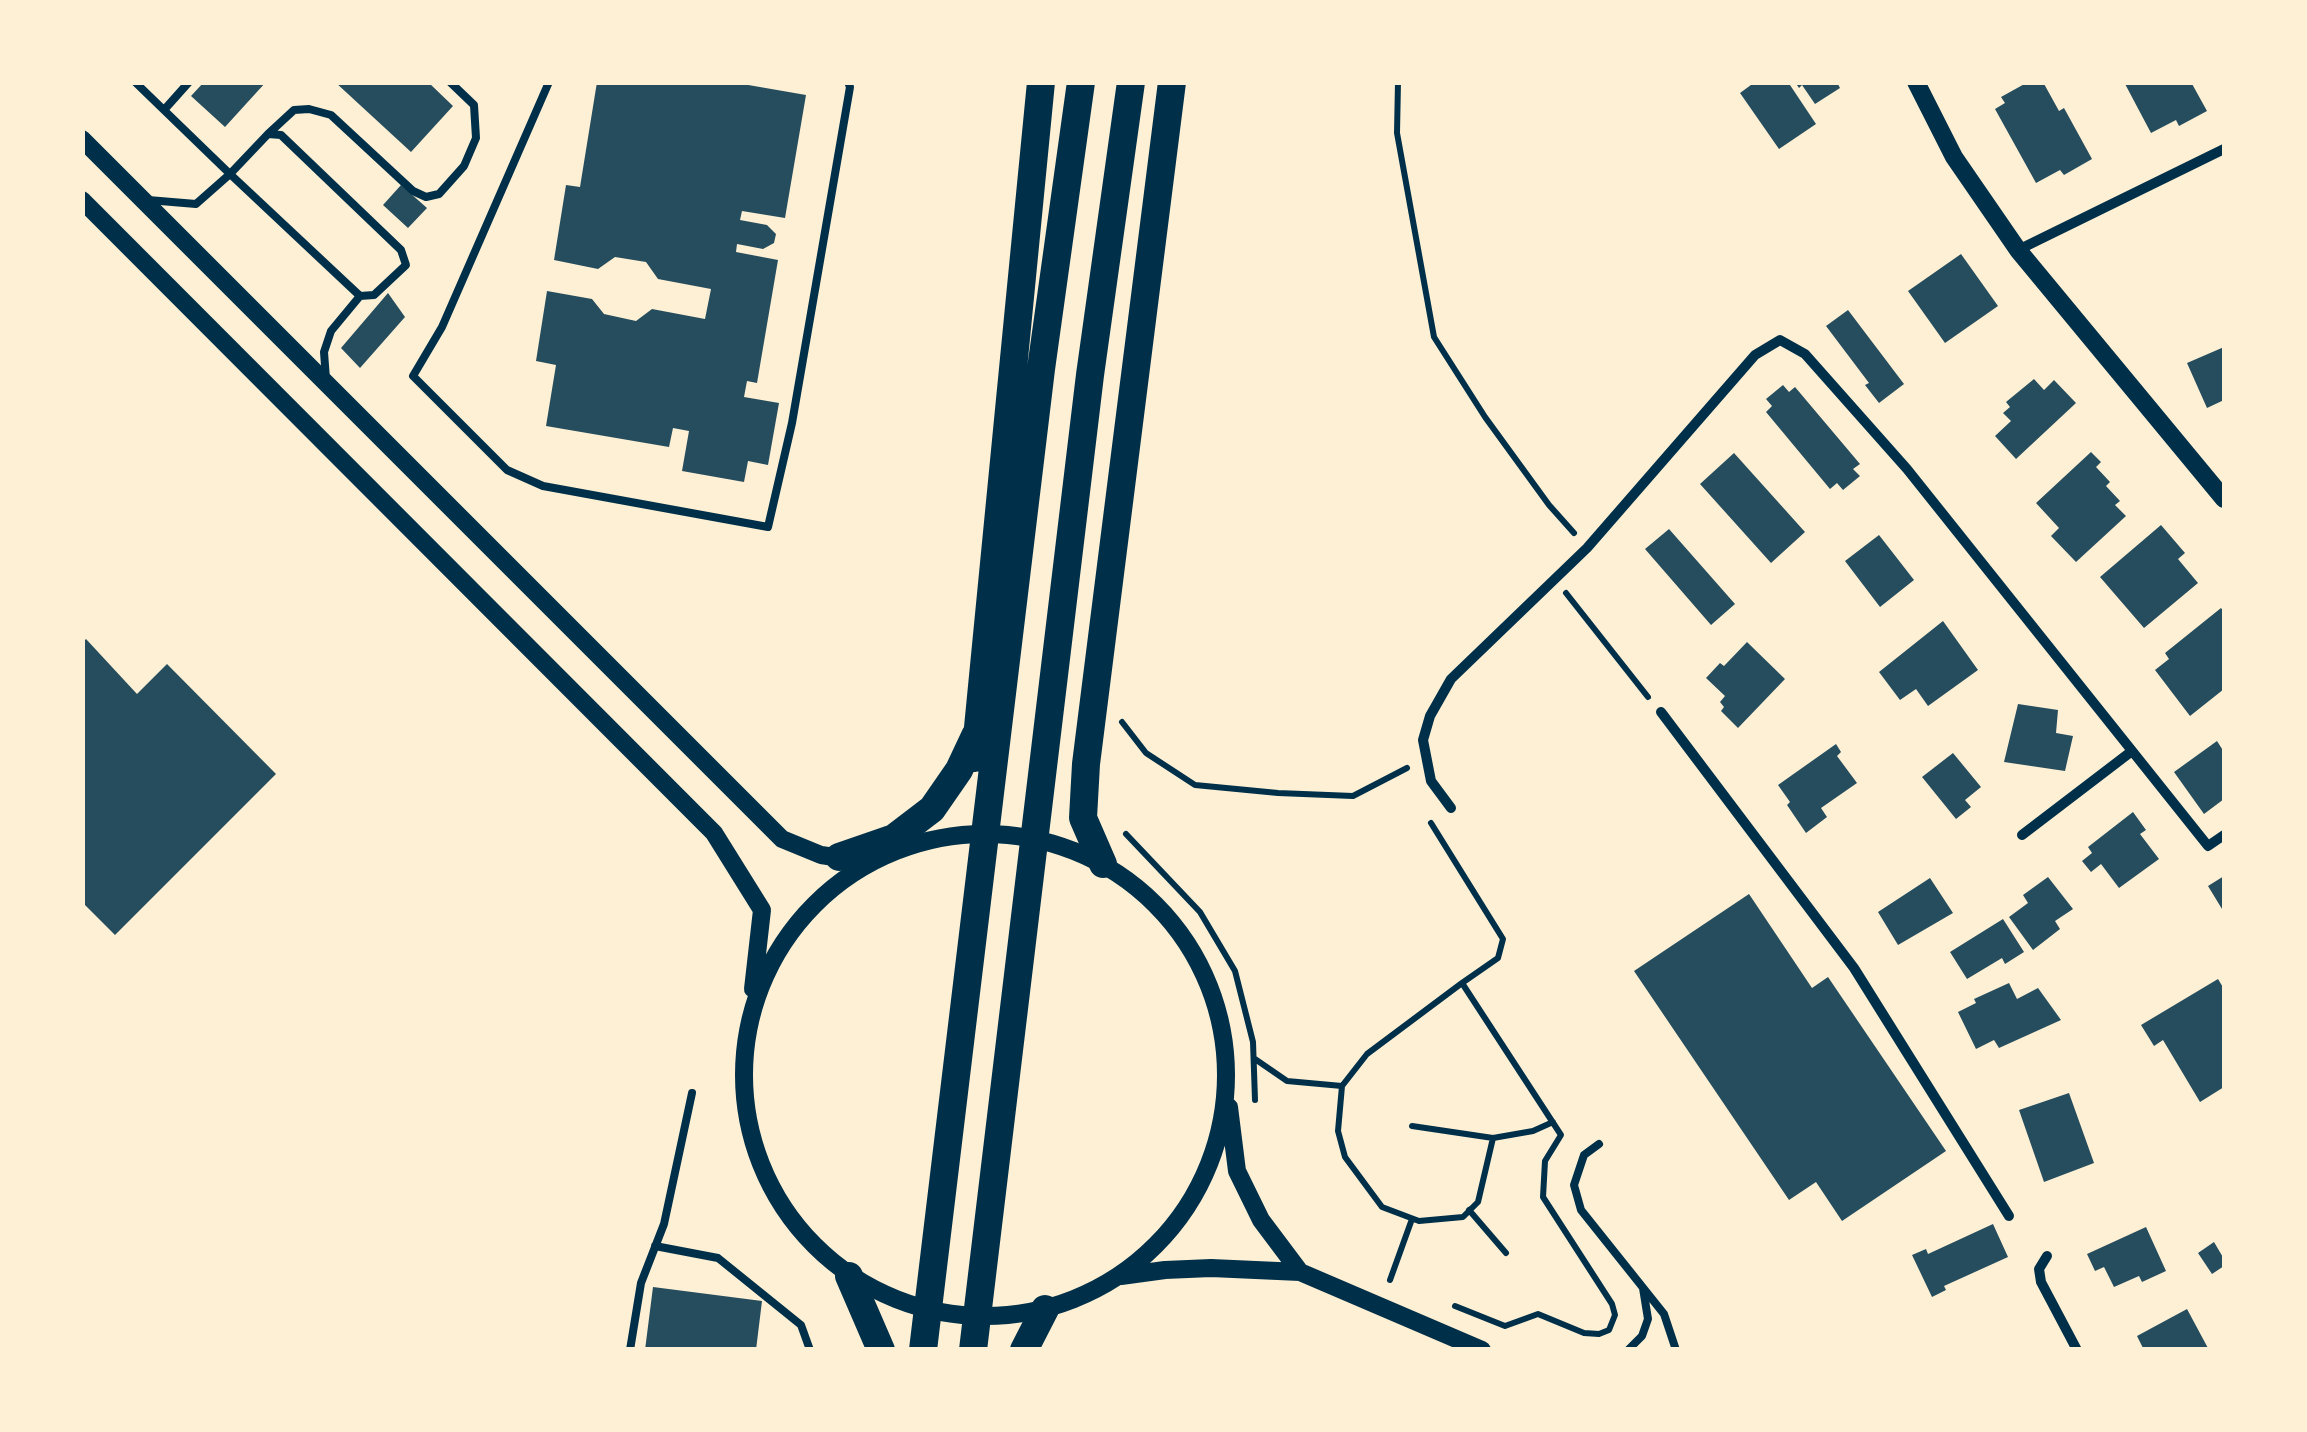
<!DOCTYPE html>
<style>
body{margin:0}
#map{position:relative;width:2307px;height:1432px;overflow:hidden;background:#fdf0d5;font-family:"Noto Sans",sans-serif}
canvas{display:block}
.frame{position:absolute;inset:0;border:85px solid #fdf0d5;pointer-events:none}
</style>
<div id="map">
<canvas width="2307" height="1432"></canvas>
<div class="frame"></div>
</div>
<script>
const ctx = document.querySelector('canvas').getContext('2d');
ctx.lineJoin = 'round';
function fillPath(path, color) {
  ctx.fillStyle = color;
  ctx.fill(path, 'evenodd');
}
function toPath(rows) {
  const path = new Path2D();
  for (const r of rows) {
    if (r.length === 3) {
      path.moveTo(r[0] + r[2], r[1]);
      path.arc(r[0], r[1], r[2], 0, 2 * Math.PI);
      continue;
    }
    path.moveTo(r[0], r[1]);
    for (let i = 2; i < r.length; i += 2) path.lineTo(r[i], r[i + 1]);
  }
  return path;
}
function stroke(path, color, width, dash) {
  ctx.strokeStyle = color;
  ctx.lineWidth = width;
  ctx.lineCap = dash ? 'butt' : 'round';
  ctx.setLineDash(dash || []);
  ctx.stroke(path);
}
const building = toPath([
 [204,82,266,82,225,127,191,96],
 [335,82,428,82,453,106,411,152],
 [597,82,731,82,806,95,785,218,742,211,740,220,767,225,776,234,774,243,763,249,737,244,736,252,778,260,757,383,747,381,744,397,779,403,768,465,748,461,744,482,682,471,689,431,673,428,669,447,546,426,556,365,536,361,547,291,592,299,604,314,636,321,652,309,705,319,711,289,658,279,646,262,615,257,598,269,554,260,566,185,580,187],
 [1755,82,1788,82,1816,124,1779,149,1740,93],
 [1795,82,1837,82,1840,88,1815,104,1802,85,1799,88],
 [2028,82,2043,82,2059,111,2064,108,2092,159,2064,175,2060,170,2036,183,1995,109,2005,103,2001,97],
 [2124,82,2191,82,2207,111,2179,126,2176,120,2151,133],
 [401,185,427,208,408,228,383,205],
 [1961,254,1998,306,1945,343,1908,291],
 [388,293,405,317,360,368,341,348],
 [1848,310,1904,384,1879,403,1865,385,1869,383,1826,326],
 [2224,347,2224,400,2207,408,2187,363],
 [2034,379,2044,390,2054,380,2076,403,2016,459,1995,436,2011,421,2003,413,2010,407,2006,402],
 [1783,385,1789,392,1795,387,1860,464,1853,469,1860,476,1843,490,1837,483,1830,489,1766,412,1772,406,1766,399],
 [2091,452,2101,462,2096,467,2110,482,2106,486,2120,501,2115,505,2126,516,2076,562,2051,536,2059,528,2036,503],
 [1734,453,1805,532,1771,563,1700,484],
 [2161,525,2185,553,2178,559,2198,583,2144,628,2100,577],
 [1669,529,1735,604,1711,625,1645,549],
 [1879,535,1914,580,1880,607,1845,561],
 [2221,608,2224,612,2224,689,2190,716,2155,670,2169,659,2165,653],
 [1943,621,1978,670,1928,706,1916,689,1900,700,1879,672],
 [86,639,137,694,167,664,276,774,115,935,82,902,82,643],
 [1747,642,1785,679,1738,728,1721,711,1724,707,1720,702,1725,696,1706,678,1720,663,1724,666],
 [2018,704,2058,710,2056,733,2073,736,2065,771,2004,762],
 [2217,741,2224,752,2224,799,2204,814,2174,772],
 [1836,744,1841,752,1837,756,1857,783,1821,808,1827,817,1806,833,1787,805,1790,802,1778,785],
 [1953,753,1981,787,1965,800,1971,807,1956,819,1922,777],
 [2133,812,2146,830,2140,834,2159,859,2119,888,2101,864,2091,872,2082,861,2092,853,2088,847],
 [2224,876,2224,907,2222,909,2208,886],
 [2048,877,2073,909,2055,921,2060,929,2033,950,2009,917,2028,903,2023,895],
 [1930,878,1953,913,1898,945,1878,912],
 [1749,894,1812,988,1828,977,1946,1151,1842,1221,1816,1182,1789,1200,1634,971],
 [2003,919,2024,952,2005,964,2002,958,1967,979,1950,952],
 [2218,979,2224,989,2224,1087,2200,1102,2163,1040,2154,1046,2141,1025],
 [2009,983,2017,999,2038,988,2061,1020,1999,1048,1994,1040,1976,1049,1958,1012,1976,1003,1974,999],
 [2069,1093,2094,1163,2044,1182,2019,1110],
 [1993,1224,2008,1257,1944,1286,1946,1290,1932,1297,1912,1255,1926,1249,1928,1254],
 [2146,1227,2166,1271,2142,1282,2139,1276,2114,1287,2104,1267,2095,1271,2087,1254],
 [2214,1242,2224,1259,2224,1266,2212,1274,2198,1253],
 [653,1287,762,1301,756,1350,645,1350],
 [2187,1309,2209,1350,2144,1350,2137,1336]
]);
const path = toPath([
 [1398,82,1397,133,1434,337,1485,417,1549,505,1574,533],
 [1566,593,1648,697],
 [1122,722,1146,753,1195,785,1278,793,1353,796,1407,768],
 [1431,823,1503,939,1498,958,1462,983,1561,1135,1545,1161,1543,1197,1612,1304,1615,1315,1609,1330,1599,1334,1584,1333,1538,1314,1505,1326,1455,1306],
 [1126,834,1200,912,1235,971,1253,1042,1255,1100],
 [1255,1059,1287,1081,1342,1086],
 [1412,1126,1493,1138,1478,1202,1463,1217,1419,1221,1382,1207,1345,1157,1338,1131,1342,1086,1367,1054,1462,983],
 [1493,1138,1533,1131,1553,1122],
 [1469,1210,1506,1253],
 [1390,1280,1412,1219]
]);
const service = toPath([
 [135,82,230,174,360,296,374,295,406,265,401,250,281,135,268,134,230,174,196,204,148,200],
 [549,82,442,327,413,376,507,470,543,486,768,527,792,423,850,87,848,82],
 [164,110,189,82],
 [268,134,294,110,309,109,331,115,413,191,426,197,439,194,464,166,476,138,474,105,450,82],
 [326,379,324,352,331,331,360,296],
 [1599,1144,1584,1155,1574,1185,1581,1210,1664,1314,1676,1350],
 [655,1246,718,1258,801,1325,810,1350],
 [630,1350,641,1283,664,1224,692,1093],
 [1628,1350,1642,1336,1648,1319,1643,1288]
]);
const minor = toPath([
 [2018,250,2224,149],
 [1661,712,1854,968,2009,1216],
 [1451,808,1431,781,1423,740,1430,716,1451,679,1587,548,1755,355,1780,340,1805,354,1907,469,2208,846,2224,835],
 [2022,835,2132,751],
 [2047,1256,2039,1269,2041,1282,2077,1350]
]);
const tertiary = toPath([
 [1916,82,1954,157,2018,250,2224,499],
 [82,139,782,839,821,855,848,859],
 [82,200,714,833,762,910,753,989],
 [985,1075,241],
 [1229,1107,1237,1171,1261,1220,1300,1272],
 [1121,1276,1165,1270,1211,1268,1300,1272,1482,1350]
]);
const trunk = toPath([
 [975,758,1041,82],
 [839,857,894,838,932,809,959,770,975,736],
 [1103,864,1083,818,1086,764,1172,82],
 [849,1276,881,1350],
 [923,1350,1041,369,1081,82],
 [973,1350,1090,375,1131,82],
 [1024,1350,1045,1309]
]);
fillPath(building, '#264d5e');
stroke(path, '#003049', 6);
stroke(service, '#003049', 8);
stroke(minor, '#003049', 10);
stroke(tertiary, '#003049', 18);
stroke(trunk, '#003049', 28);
</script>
